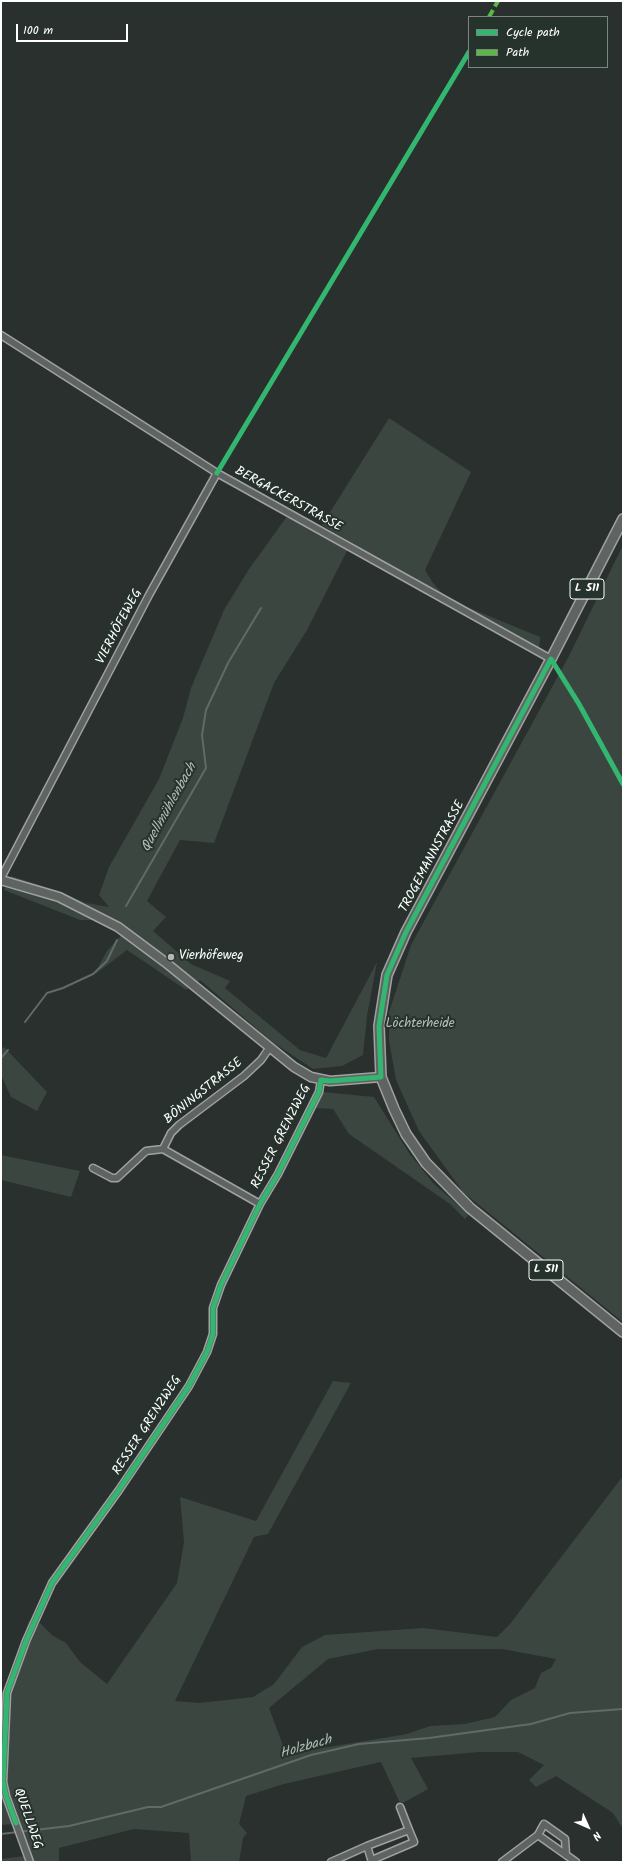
<!DOCTYPE html>
<meta charset="utf-8">
<style>
body{margin:0}
#map{position:relative;width:624px;height:1863px;overflow:hidden;background:#29302d;font-family:Kalam,sans-serif}
canvas{display:block}
.frame{position:absolute;inset:0;border:2px solid #fff;pointer-events:none}
.legend{position:absolute;left:468px;top:16px;width:140px;height:52px;box-sizing:border-box;background:#26332d;border:1px solid #7d8581;margin:0;padding:5px 7px;list-style:none;font-size:12px;color:#fff}
.legend li{display:flex;align-items:center;gap:8px;height:20px}
.legend b{width:20px;border:1px solid #7d8581}
.north{position:absolute;left:568px;top:1807px;width:40px;height:40px;-webkit-text-stroke:3px #26332d;paint-order:stroke;rotate:135deg;font-size:11px;font-weight:700;line-height:16px;text-align:center;color:#fff}
.north::after{content:'';display:block;margin:auto;width:14px;height:18px;background:#fff;clip-path:polygon(50% 0,100% 100%,50% 72%,0 100%)}
.scale{position:absolute;left:16px;top:24px;width:112px;height:18px;box-sizing:border-box;border:2px solid #fff;border-top:0;padding-left:5px;font-size:12px;line-height:14px;white-space:nowrap;color:#fff;-webkit-text-stroke:3px #26332d;paint-order:stroke}
</style>
<div id="map">
<canvas width="624" height="1863"></canvas>
<div class="frame"></div>
<ul class="legend">
<li><b style="height:5px;background:#33b770"></b>Cycle path</li>
<li><b style="height:5px;background:#58b947"></b>Path</li>
</ul>
<div class="north">N</div>
<div class="scale">100 m</div>
</div>
<script>
const ctx = document.querySelector('canvas').getContext('2d');
ctx.lineJoin = 'round';
function fillPath(path, color) {
  ctx.fillStyle = color;
  ctx.fill(path, 'evenodd');
}
function toPath(rows) {
  const path = new Path2D();
  for (const r of rows) {
    path.moveTo(r[0], r[1]);
    for (let i = 2; i < r.length; i += 2) path.lineTo(r[i], r[i + 1]);
  }
  return path;
}
function stroke(path, color, width, dash) {
  ctx.strokeStyle = color;
  ctx.lineWidth = width;
  ctx.lineCap = dash ? 'butt' : 'round';
  ctx.setLineDash(dash || []);
  ctx.stroke(path);
}
function drawText(font, color, halo, rows, align = 'center') {
  ctx.font = font + ' Kalam,sans-serif';
  ctx.lineWidth = 4;
  ctx.setLineDash([]);
  ctx.textBaseline = 'middle';
  ctx.strokeStyle = halo;
  ctx.fillStyle = color;
  for (const [text, x, y, turn = 0] of rows) {
    ctx.save();
    ctx.translate(x, y);
    ctx.rotate((+turn || 0) * Math.PI / 180);
    ctx.textAlign = isNaN(turn) ? turn : align;
    if (halo) ctx.strokeText(text, 0, 0);
    ctx.fillText(text, 0, 0);
    ctx.restore();
  }
}
const green = toPath([
 [389,418,471,472,425,570,433,583,443,594,467,607,540,637,539,652,419,591,362,549,322,525],
 [288,515,314,532,349,547,307,630,274,683,214,843,180,840,147,901,166,917,153,931,175,950,191,964,230,981,225,988,300,1050,326,1058,377,962,367,1016,363,1055,342,1066,313,1069,271,1041,200,980,186,990,127,950,94,975,107,951,127,929,114,920,80,920,4,890,11,876,59,891,86,903,109,907,99,895,109,867,159,779,183,718,191,688,224,610,249,569],
 [623,545,623,1322,463,1192,419,1131,396,1080,389,1041,389,1012,411,945,569,656],
 [4,1047,47,1092,37,1111,11,1097,1,1075,1,1050],
 [323,1092,374,1097,409,1153,434,1184,469,1214,465,1219,450,1204,349,1134,333,1109,314,1108],
 [1,1155,80,1171,71,1197,1,1180],
 [333,1381,351,1383,268,1534,254,1537,175,1701,199,1703,253,1697,274,1684,302,1647,325,1635,423,1628,497,1637,510,1624,623,1476,623,1829,613,1813,556,1776,536,1787,529,1780,544,1765,518,1752,480,1752,411,1758,428,1789,403,1803,399,1801,381,1762,284,1784,246,1796,239,1824,247,1833,243,1838,239,1862,191,1862,189,1833,134,1829,59,1848,59,1862,1,1862,1,1859,24,1856,5,1784,1,1782,1,1691,4,1693,9,1684,29,1620,37,1627,40,1623,52,1635,66,1643,80,1662,107,1684,177,1583,184,1542,180,1497,256,1521],
 [378,1649,502,1649,556,1659,551,1668,541,1673,535,1688,511,1700,495,1717,465,1724,430,1726,407,1734,322,1748,287,1756,269,1708,328,1659],
 [1,1784,15,1824,1,1825]
]);
const stream = toPath([
 [126,906,206,768,202,735,206,710,228,663,261,608],
 [25,1022,47,993,63,988,93,974,107,961,117,940],
 [1,1058,8,1050],
 [1,1834,69,1826,148,1807,161,1807,311,1755,359,1744,429,1738,531,1724,570,1713,623,1709]
]);
const minor = toPath([
 [1,335,217,473,551,659],
 [1,878,149,595,217,473],
 [163,1149,260,1204],
 [93,1168,112,1178,117,1178,146,1151,163,1149,171,1133,179,1125,244,1076,261,1060,270,1047],
 [400,1807,409,1830],
 [566,1855,565,1839,544,1824,538,1835,576,1862],
 [30,1862,6,1796,3,1782,7,1693,14,1674,26,1641,52,1583,119,1490,189,1386,207,1352,213,1334,213,1308,221,1285,260,1204,278,1174,319,1092,321,1080],
 [331,1862,367,1846],
 [372,1862,367,1846,409,1830,414,1842,372,1860],
 [502,1862,538,1835]
]);
const secondary = toPath([
 [1,880,59,897,118,927,165,962,294,1067,311,1077,330,1081,381,1077]
]);
const primary = toPath([
 [623,519,551,659,406,932,387,975,379,1026,381,1077,394,1109,406,1134,426,1163,470,1208,623,1332]
]);
const quiet = toPath([
 [489,17,498,1]
]);
const cycleway = toPath([
 [217,473,469,52],
 [16,1823,6,1796,3,1782,7,1693,26,1641,52,1583,119,1490,189,1386,207,1352,213,1334,213,1308,221,1285,260,1204,278,1174,319,1092,321,1080,330,1081,381,1077,379,1026,387,975,406,932,551,659,579,704,623,784]
]);
const markers = [
 [171,957,4,"#b4b7b6"]
];
const shields = [
 [587,589,34],
 [546,1270,34]
];
const shieldNames = [
 ["L 511",587,589],
 ["L 511",546,1270]
];
const streetNames = [
 ["BERGACKERSTRASSE",288,500,29],
 ["VIERHÖFEWEG",120,627,-62],
 ["TROGEMANNSTRASSE",433,857,-62],
 ["BÖNINGSTRASSE",204,1092,-39],
 ["RESSER GRENZWEG",282,1137,-63],
 ["RESSER GRENZWEG",148,1426,-57],
 ["QUELLWEG",27,1819,71]
];
const poiNames = [
 ["Vierhöfeweg",179,957]
];
const parkNames = [
 ["Löchterheide",420,1025]
];
const waterNames = [
 ["Quellmühlenbach",170,808,-61],
 ["Holzbach",306,1748,-16]
];
fillPath(green, '#3b4641');
stroke(stream, '#616a66', 2);
stroke(minor, '#9fa2a0', 9);
stroke(secondary, '#9fa2a0', 11);
stroke(primary, '#9fa2a0', 12);
stroke(minor, '#5f6362', 6);
stroke(secondary, '#5f6362', 8);
stroke(primary, '#5f6362', 9);
stroke(quiet, '#58b947', 4, [8, 4]);
stroke(cycleway, '#33b770', 5);
for (const [x, y, r, color] of markers) {
  const dot = new Path2D();
  dot.arc(x, y, r, 0, 2 * Math.PI);
  ctx.fillStyle = color;
  ctx.fill(dot);
  stroke(dot, '#26332d', 1.5);
}
for (const [x, y, w] of shields) {
  const box = new Path2D();
  box.roundRect(x - w / 2, y - 10, w, 20, 3);
  ctx.fillStyle = '#26332d';
  ctx.fill(box);
  stroke(box, '#fff', 1);
}
drawText('bold 12px', '#fff', null, shieldNames);
drawText('13px', '#fff', '#26332d', streetNames);
drawText('13px', '#fff', '#26332d', poiNames, 'left');
drawText('13px', '#bbbfbe', '#26332d', parkNames);
drawText('italic 14px', '#b3b8b6', '#26332d', waterNames);
</script>
